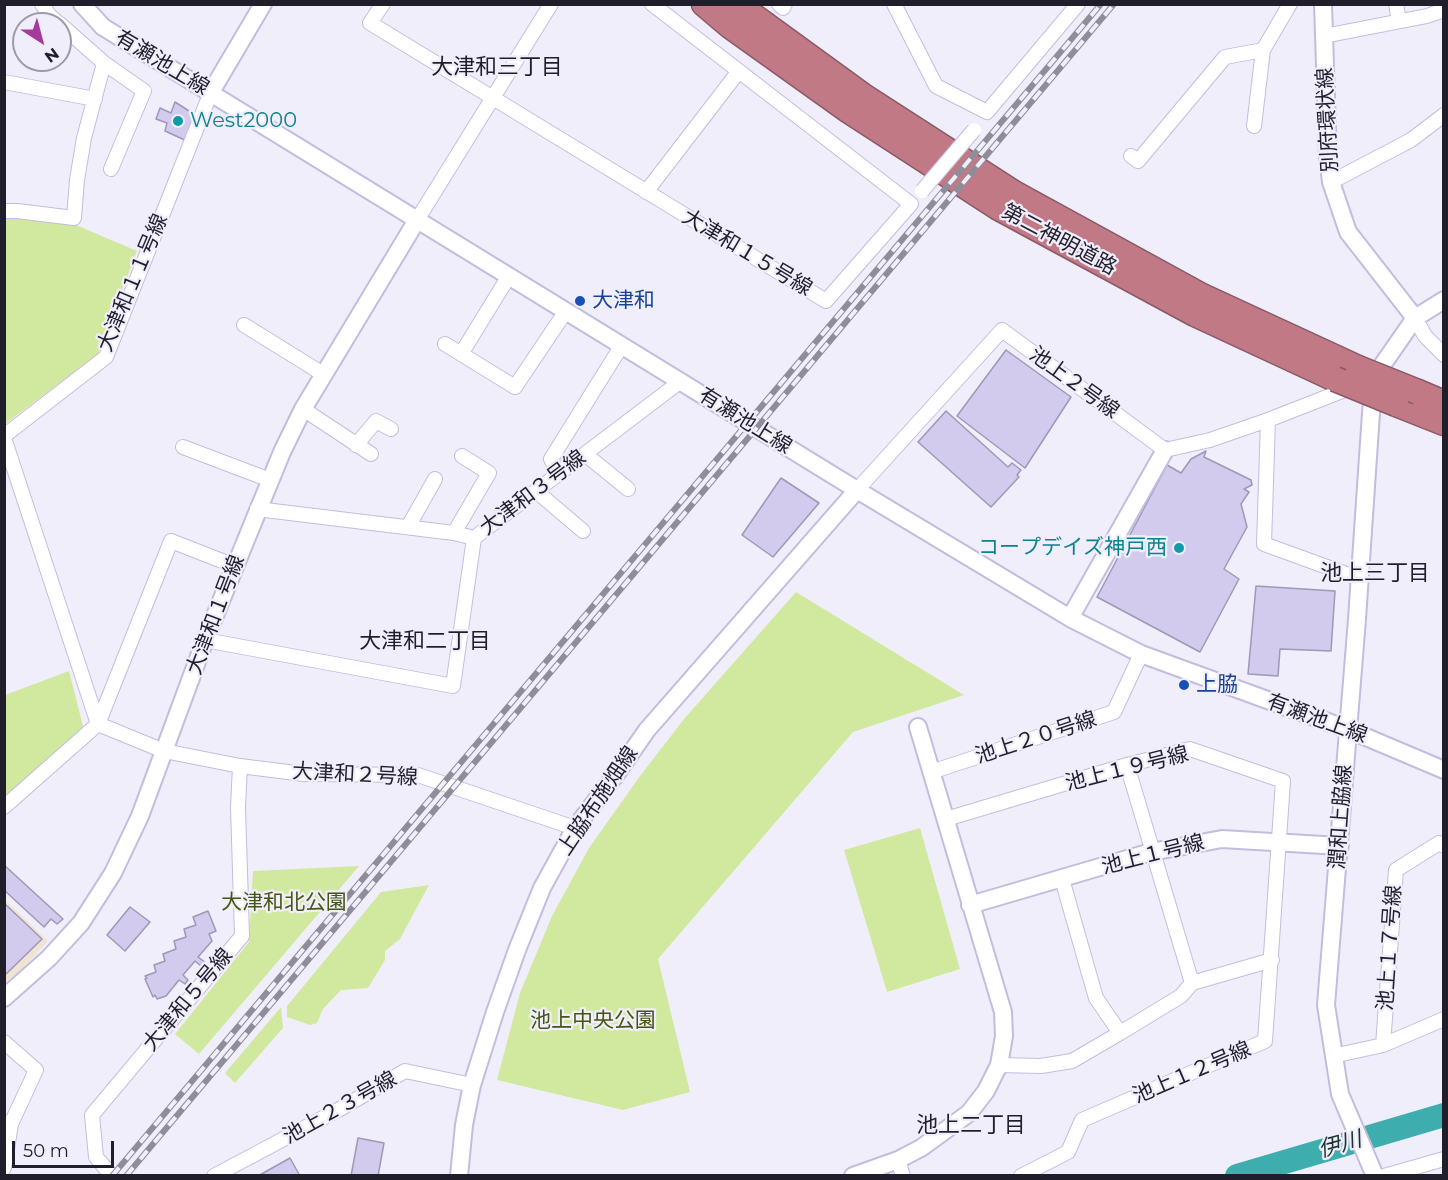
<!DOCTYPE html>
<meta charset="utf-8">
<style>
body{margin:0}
#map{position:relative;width:1448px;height:1180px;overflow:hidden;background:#f1eefc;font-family:Montserrat,sans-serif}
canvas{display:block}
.frame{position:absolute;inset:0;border:6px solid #211e2b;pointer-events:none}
.north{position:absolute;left:12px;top:12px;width:60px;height:60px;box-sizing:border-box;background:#f1eefc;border:2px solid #9e9ba8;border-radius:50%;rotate:144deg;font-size:16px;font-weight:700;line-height:24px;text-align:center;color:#211e2b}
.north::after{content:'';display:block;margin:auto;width:21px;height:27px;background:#a43a9c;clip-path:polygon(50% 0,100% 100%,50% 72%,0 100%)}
.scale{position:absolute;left:12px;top:1141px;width:102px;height:27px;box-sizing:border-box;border:3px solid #211e2b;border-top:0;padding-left:8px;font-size:18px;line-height:21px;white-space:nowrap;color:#211e2b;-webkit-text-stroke:4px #f1eefc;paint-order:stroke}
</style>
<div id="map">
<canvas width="1448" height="1180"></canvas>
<div class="frame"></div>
<div class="north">N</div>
<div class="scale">50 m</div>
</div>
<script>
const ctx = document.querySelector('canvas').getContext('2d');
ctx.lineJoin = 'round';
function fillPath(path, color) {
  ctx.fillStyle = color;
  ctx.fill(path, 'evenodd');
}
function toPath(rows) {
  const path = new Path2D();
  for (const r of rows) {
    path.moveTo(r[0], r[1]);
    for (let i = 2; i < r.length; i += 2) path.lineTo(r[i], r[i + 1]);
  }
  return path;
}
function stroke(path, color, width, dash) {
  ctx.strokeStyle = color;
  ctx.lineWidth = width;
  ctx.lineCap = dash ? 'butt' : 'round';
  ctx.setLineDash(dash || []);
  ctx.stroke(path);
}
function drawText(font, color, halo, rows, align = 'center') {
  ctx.font = font + ' Montserrat,"Noto Sans JP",sans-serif';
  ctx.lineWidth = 4.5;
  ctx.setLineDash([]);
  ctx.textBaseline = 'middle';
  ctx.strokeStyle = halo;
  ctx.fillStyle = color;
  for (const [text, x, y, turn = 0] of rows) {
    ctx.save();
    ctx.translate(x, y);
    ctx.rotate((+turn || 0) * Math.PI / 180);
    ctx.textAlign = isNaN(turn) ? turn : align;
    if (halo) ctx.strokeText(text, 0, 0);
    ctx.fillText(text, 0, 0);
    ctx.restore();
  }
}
const commercial = toPath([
 [4,899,48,941,20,971,5,983]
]);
const green = toPath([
 [5,219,20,219,76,225,137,251,98,354,5,424],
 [796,592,964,695,853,732,658,959,690,1092,623,1110,497,1080,520,993,552,916,589,848,640,776,684,719],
 [69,671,84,730,5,799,5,695],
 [920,828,960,969,887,992,844,850],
 [359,866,199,1054,175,1034,249,942,253,871],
 [429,885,400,939,385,951,385,960,368,988,341,990,323,1009,317,1023,310,1025,287,1017,287,1006,381,892],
 [281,1007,283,1028,235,1083,225,1073]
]);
const river = toPath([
 [1237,1176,1444,1115]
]);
const building = toPath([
 [175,102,197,116,187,141,165,131,167,123,156,119,160,108,171,113,175,102],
 [1006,350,1071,397,1025,468,957,416,1006,350],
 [946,411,1008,467,1012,463,1021,470,1017,475,1019,477,991,507,918,442,946,411],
 [1206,451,1204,457,1251,480,1252,485,1244,489,1249,492,1241,504,1247,527,1224,569,1239,579,1200,652,1097,597,1167,465,1181,473,1191,459,1206,451],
 [781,478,819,503,773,557,742,535,781,478],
 [1256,586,1335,591,1331,651,1280,649,1278,676,1248,674,1256,586],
 [4,865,63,919,57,924,51,919,44,927,4,890,4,865],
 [4,903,42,939,4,976,4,903],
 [130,907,150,922,125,951,107,935,130,907],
 [208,911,216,931,209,934,212,941,198,957,205,962,201,966,195,961,183,975,188,980,185,984,179,980,166,996,157,999,155,995,153,997,145,979,147,978,145,976,156,972,154,965,165,961,163,954,176,949,174,941,186,937,184,929,196,925,193,917,208,911],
 [358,1138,384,1143,378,1176,351,1176,358,1138],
 [290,1158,300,1176,258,1176,290,1158]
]);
const minor = toPath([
 [42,4,49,15,59,24],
 [383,4,370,23,826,301,911,204,652,4],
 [779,4,783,8,785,4],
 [894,4,936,86,987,112,1078,4],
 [1396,4,1399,21],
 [60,24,104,63,144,91,111,169],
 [1324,36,1427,16,1444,10],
 [4,82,95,99],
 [1254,126,1263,50,1290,4],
 [1131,156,1138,161,1225,57,1263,50],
 [1331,182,1411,140,1444,115],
 [646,192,739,71],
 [4,211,17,211,74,218,77,180,84,138,104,63],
 [417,220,551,4],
 [1415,318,1425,336,1444,355],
 [244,325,323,374],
 [445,344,515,387,566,311],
 [461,354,509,276],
 [303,409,371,454],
 [1268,420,1355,386],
 [4,436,106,357,211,92],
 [4,438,98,724,164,751,240,766,304,774,418,775,575,828],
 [356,445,376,421,391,429],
 [183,447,270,480],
 [585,454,628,489],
 [559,474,551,459,622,345],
 [857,490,1002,330,1165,450,1210,440,1268,420,1264,544,1360,579],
 [536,491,583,531],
 [257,509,454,533,474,538,681,381],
 [408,527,435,479],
 [454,533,489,473,462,456],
 [205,640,453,686,474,538],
 [1127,765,1192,983],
 [931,772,1114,712,1141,654],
 [4,807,98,724,171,541,235,566],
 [946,819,1127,765,1190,749,1283,781,1265,1041,1082,1120,1068,1152,1021,1176],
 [1062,879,1096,998,1120,1033,1181,996,1192,983,1272,960],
 [4,1042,36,1070,11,1124,4,1122],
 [1383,1045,1396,870,1439,843,1444,846],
 [1333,1056,1383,1045,1444,1019],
 [999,1065,1041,1066,1072,1061,1120,1033],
 [898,1160,903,1176],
 [4,1168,11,1124],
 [112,1176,96,1157,92,1115,242,936,238,807,240,766],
 [214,1176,338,1110,405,1071,472,1085],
 [1384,1176,1444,1159]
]);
const tertiary = toPath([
 [82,4,103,27,857,490,1070,618,1141,654,1347,729,1444,770],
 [1323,4,1328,157,1331,182,1348,232,1415,318],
 [211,92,263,4],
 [1070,618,1165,450],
 [970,905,1151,852,1222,839,1340,846],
 [4,998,49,958,81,923,113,873,140,816,205,640,282,452,303,409,417,220],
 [459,1176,464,1125,472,1085,495,1012,517,950,542,888,575,828,617,773,647,730,857,490],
 [853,1176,898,1160,921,1148,969,1113,986,1091,999,1065,1004,1036,1003,1012,918,727],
 [1375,1176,1340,1094,1326,1005,1357,619,1371,413,1374,377,1415,318,1444,300]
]);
const motorway = toPath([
 [704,4,730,26,849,111,997,207,1195,314,1335,379],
 [737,4,862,95,1014,193,1202,296,1358,368],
 [1418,392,1444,403],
 [1396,404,1444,423]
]);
const rail = toPath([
 [112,1176,1101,4],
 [126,1176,1114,4]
]);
const minorBridge = toPath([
 [922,191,974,130]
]);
const motorwayBridge = toPath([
 [1358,368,1418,392],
 [1335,379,1396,404]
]);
const markers = [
 [178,121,6,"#0f9aa8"],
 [580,301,6,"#1a4fb4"],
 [1179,548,6,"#0f9aa8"],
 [1184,685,6,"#1a4fb4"]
];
const streetNames = [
 ["有瀬池上線",162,63,31],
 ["別府環状線",1328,120,-93],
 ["第二神明道路",1059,240,28],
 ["大津和１５号線",747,253,31],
 ["大津和１１号線",133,283,-67],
 ["池上２号線",1074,383,36],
 ["有瀬池上線",745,421,32],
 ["大津和３号線",533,493,-37],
 ["大津和１号線",216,615,-69],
 ["有瀬池上線",1317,719,20],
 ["池上２０号線",1036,738,-18],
 ["池上１９号線",1127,769,-14],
 ["大津和２号線",355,775,3],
 ["上脇布施畑線",598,801,-56],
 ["潤和上脇線",1341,817,-86],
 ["池上１号線",1153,855,-14],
 ["池上１７号線",1390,948,-86],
 ["大津和５号線",188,1000,-50],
 ["池上１２号線",1192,1073,-23],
 ["池上２３号線",340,1108,-29]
];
const cultureNames = [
 ["West2000",190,121],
 ["コープデイズ神戸西",1167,548,"right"]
];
const transitNames = [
 ["大津和",592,301],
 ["上脇",1196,685]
];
const parkNames = [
 ["大津和北公園",284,903],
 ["池上中央公園",593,1021]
];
const neighbourhoodNames = [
 ["大津和三丁目",497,68],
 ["池上三丁目",1375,574],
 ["大津和二丁目",425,642],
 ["池上二丁目",971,1126]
];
const waterNames = [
 ["伊川",1340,1145,-16]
];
fillPath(commercial, '#efe5d0');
fillPath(green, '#d1e99f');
stroke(river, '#3eadad', 24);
fillPath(building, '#d3cbee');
stroke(building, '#9f97b8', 1.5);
stroke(minor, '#c4bcdf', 16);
stroke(tertiary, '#c4bcdf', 20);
stroke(motorway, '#895966', 27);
stroke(minor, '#fff', 14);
stroke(tertiary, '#fff', 16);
stroke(motorway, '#c17985', 24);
stroke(rail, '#908d9b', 6);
stroke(rail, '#f1eefc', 4, [11]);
stroke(minorBridge, '#c4bcdf', 16, []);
stroke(motorwayBridge, '#895966', 27, []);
stroke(minorBridge, '#fff', 14);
stroke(motorwayBridge, '#c17985', 24);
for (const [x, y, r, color] of markers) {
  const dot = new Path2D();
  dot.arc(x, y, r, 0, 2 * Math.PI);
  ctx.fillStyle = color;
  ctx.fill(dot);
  stroke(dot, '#f1eefc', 2);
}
drawText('21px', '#211e2b', '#f1eefc', streetNames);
drawText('21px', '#0d838f', '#f1eefc', cultureNames, 'left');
drawText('21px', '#164399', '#f1eefc', transitNames, 'left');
drawText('21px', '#455614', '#f1eefc', parkNames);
drawText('22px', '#211e2b', '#f1eefc', neighbourhoodNames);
drawText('italic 22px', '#1a3332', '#f1eefc', waterNames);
</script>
